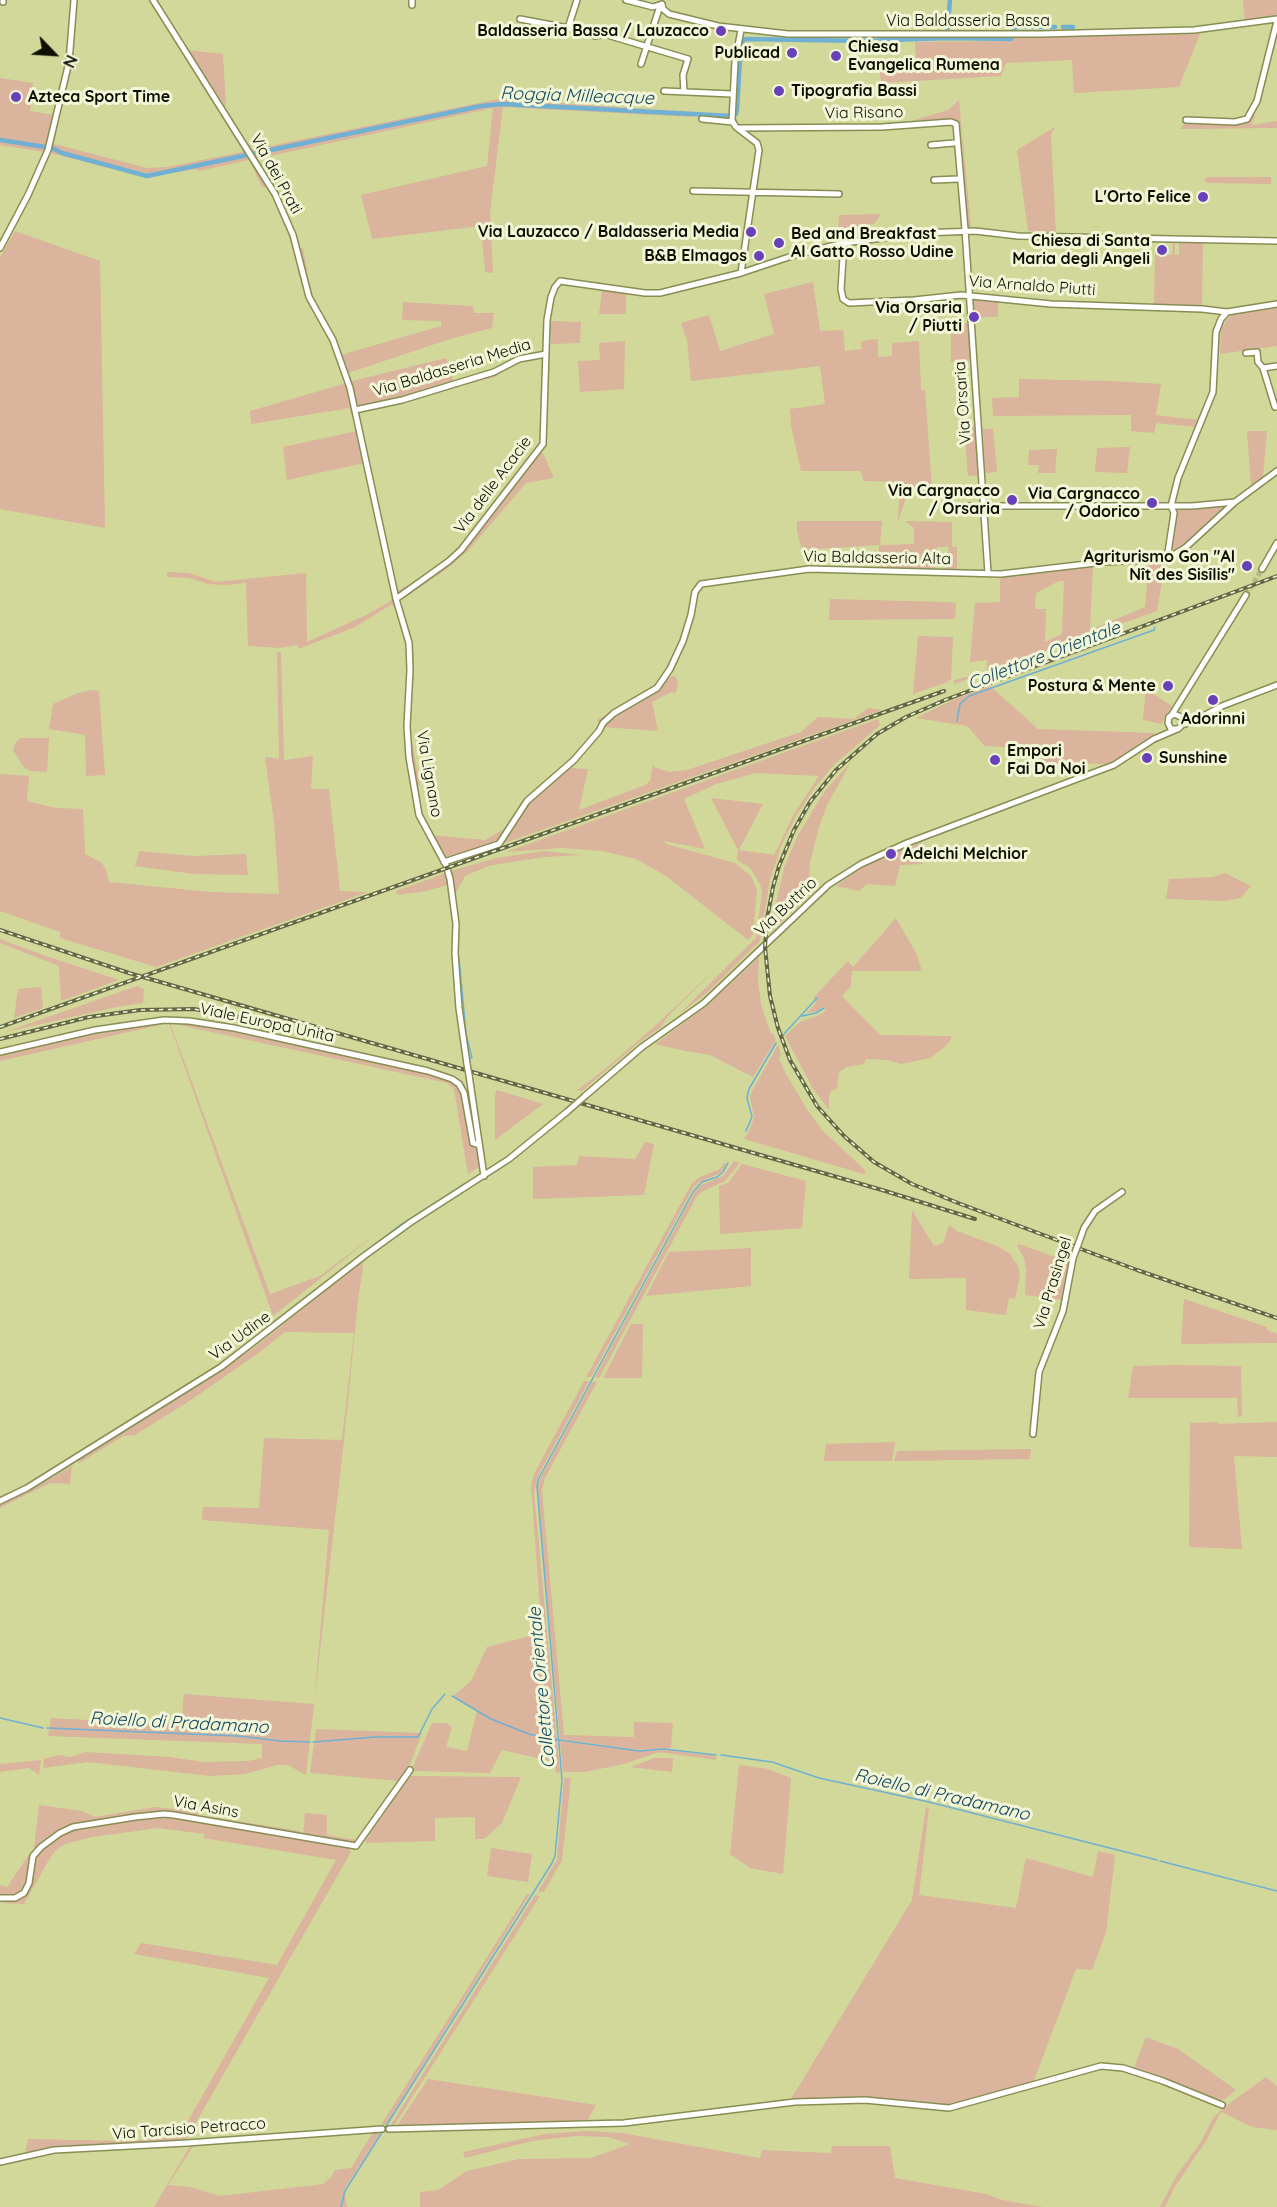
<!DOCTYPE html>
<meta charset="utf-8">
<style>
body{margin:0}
#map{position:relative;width:1277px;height:2207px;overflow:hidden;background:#d1d89a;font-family:Quicksand,sans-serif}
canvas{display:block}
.north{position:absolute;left:24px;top:24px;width:60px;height:60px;-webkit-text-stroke:4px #f2f6d7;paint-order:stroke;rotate:115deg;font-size:16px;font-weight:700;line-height:24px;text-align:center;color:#0d0f00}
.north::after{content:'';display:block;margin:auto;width:21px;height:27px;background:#0d0f00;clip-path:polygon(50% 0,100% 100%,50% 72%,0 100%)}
</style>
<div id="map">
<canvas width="1277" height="2207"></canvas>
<div class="north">N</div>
</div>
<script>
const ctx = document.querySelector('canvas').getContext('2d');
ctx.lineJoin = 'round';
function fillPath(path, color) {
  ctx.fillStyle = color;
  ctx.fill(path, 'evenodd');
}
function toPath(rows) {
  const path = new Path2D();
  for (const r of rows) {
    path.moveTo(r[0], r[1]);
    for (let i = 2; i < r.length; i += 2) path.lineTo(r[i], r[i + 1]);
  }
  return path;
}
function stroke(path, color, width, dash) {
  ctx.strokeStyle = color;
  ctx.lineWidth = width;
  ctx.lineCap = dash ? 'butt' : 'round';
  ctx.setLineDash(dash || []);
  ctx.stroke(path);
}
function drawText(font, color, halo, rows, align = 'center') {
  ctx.font = font + ' Quicksand,sans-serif';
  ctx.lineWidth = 6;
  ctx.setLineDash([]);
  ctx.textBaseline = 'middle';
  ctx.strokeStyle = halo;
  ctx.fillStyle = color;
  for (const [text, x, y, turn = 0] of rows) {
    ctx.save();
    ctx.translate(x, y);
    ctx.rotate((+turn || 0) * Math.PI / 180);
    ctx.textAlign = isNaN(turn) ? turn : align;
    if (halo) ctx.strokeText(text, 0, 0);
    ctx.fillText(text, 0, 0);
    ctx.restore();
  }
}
const green = toPath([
 [1243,0,1277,0,1277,15,1245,21],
 [1200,34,1179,87,1074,93,1072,60,1006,63,1001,76,881,83,879,66,916,64,915,42,1011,41,1013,36],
 [187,50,223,54,226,107],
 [0,78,33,83,30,111,54,115,47,142,147,168,168,167,498,99,691,112,691,117,503,107,490,212,493,273,485,272,481,226,372,239,361,195,487,166,493,108,256,159,279,197,300,248,303,248,312,298,341,355,441,326,441,321,402,320,403,302,473,306,474,313,494,313,492,328,450,339,348,373,352,381,446,358,454,383,490,373,499,376,360,412,359,415,373,482,398,590,413,583,449,558,540,452,543,453,554,478,526,483,468,551,444,571,400,601,413,646,414,675,411,693,410,740,412,741,420,785,417,787,419,802,413,800,405,757,408,649,395,606,391,605,353,628,298,649,297,645,280,648,248,646,246,583,225,585,208,584,189,578,167,577,167,572,189,573,216,582,306,573,307,642,366,615,389,602,393,597,364,463,287,480,283,447,357,431,354,414,350,412,350,408,251,424,250,411,347,383,330,338,302,278,299,277,296,256,288,234,268,188,262,187,249,160,199,171,195,169,150,177,150,174,103,162,102,166,50,153,0,145],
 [959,100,971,227,968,227,961,127,953,119,914,120,948,110],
 [1256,114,1251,125,1277,121,1277,128,1180,129,1186,121,1242,124],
 [1055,127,1051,135,1056,233,1028,231,1017,150],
 [1208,177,1271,177,1271,184,1208,183,1204,180],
 [881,214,874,224,838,229,839,215],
 [15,231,100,261,105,528,0,509,0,257],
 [1173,242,1175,242,1175,255,1179,255,1179,243,1203,243,1202,306,1154,304,1155,254,1172,255],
 [813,282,820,331,843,330,845,351,862,349,861,341,878,339,878,357,892,356,892,343,919,341,921,390,925,390,932,489,909,489,898,521,900,482,864,481,860,471,801,471,791,426,790,409,825,404,820,366,691,381,687,340,681,323,709,315,720,351,774,334,764,294],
 [602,289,626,293,626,314,599,314],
 [974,297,998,301,998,317,975,317],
 [1277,308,1277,346,1220,354,1221,329,1228,317,1234,314],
 [551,321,581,322,580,343,551,344],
 [969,323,972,361,951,362,951,325],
 [625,341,624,389,580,392,578,361,600,360,599,343],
 [1019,379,1113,381,1161,384,1156,415,1200,420,1197,427,1156,423,1154,433,1131,431,1131,415,993,416,992,398,1019,397],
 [976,426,980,475,968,476,964,427],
 [983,429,993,429,997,472,985,473],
 [1247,431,1267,431,1263,477,1251,485],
 [1130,447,1127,473,1095,472,1097,448],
 [1057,449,1055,473,1038,473,1039,465,1028,465,1029,450],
 [1222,506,1225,508,1184,547,1171,554,1178,510],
 [797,521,882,521,880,545,914,544,914,528,905,521,952,522,952,547,957,547,957,571,946,570,949,547,937,547,935,570,878,569,879,545,802,550,797,531],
 [1149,562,1165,562,1157,611,954,684,954,680,987,672,987,660,970,662,975,603,1000,602,1000,576,1020,575,1093,565,1090,630,1145,607],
 [1059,581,1064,581,1062,634,1045,642,1046,609,1035,609,1036,593],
 [830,599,947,602,956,603,955,619,829,620],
 [918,636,953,637,951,679,947,682,913,694],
 [277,652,281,652,284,760,313,756,311,789,329,789,340,891,368,892,156,967,60,938,60,932,0,911,0,774,29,776,27,801,56,808,83,809,85,854,102,863,106,870,109,882,211,892,279,894,274,822,265,757,279,759],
 [675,676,678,682,676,693,671,692,652,702,658,731,603,727,597,720,614,711,615,715,650,696,661,688,669,677],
 [990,686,1038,729,1155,733,1148,740,1112,764,1043,763,1043,750,985,746,967,726,916,718,955,699],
 [1146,689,1172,706,1161,724,1143,720],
 [92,690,99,691,105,775,86,776,85,735,49,729,53,704,78,693],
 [868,708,882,710,448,863,430,835,485,840,504,829,523,807,569,768,588,769,579,810,645,785,650,781,653,764,654,767,669,772,687,770,801,732,818,717,854,719],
 [878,719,880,725,834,765,815,787,796,816,781,846,770,880,760,941,708,992,678,1015,756,938,762,892,760,884,750,868,737,860,738,850,711,798,763,804,739,850,774,855,794,814,819,776,756,773,716,784,684,799,705,849,664,841,666,844,735,863,751,876,757,890,753,935,748,940,666,876,636,859,602,851,562,848,506,852],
 [20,738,49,738,47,772,30,771,23,766,13,750,15,744],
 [851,762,827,805,819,827,810,863,809,886,789,899,781,908,786,907,818,887,769,934,784,868,797,837,824,792],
 [922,842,922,864,900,865,895,886,867,884,859,891,836,886,866,864],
 [139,851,193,856,246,854,248,875,194,874,135,866],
 [544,851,581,855,544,857,488,866,465,876,456,893,451,871,496,858],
 [446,873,448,885,426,891,397,895,396,891],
 [1225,873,1251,886,1241,898,1224,901,1166,899,1169,879,1213,877],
 [896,918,917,955,922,971,852,971,851,986,842,996,880,1035,951,1036,951,1039,948,1044,930,1058,901,1064,888,1060,870,1059,866,1059,864,1064,847,1067,839,1072,837,1088,831,1091,829,1097,829,1110,813,1089,785,1036,800,1022,822,1014,826,1010,823,1007,818,1011,807,1013,817,1002,813,998,848,961,853,967],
 [0,939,43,955,119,980,61,1001,59,966,0,943],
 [759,957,758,981,761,1005,771,1034,773,1033,776,1040,753,1077,710,1055,685,1051,655,1044,708,1005],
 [723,962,667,1017,661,1027,637,1044,582,1091,575,1089,579,1089,604,1070,655,1026],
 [137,986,144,989,143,1003,117,1007,5,1032],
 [41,987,43,1008,14,1018,18,989],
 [169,1023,200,1025,427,1073,450,1080,457,1085,464,1098,471,1143,478,1149,480,1166,468,1174,454,1089,447,1083,170,1023,270,1294,320,1276,380,1231,273,1316,169,1023,0,1061,0,1056,82,1037,129,1028],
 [778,1045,781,1055,779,1059,786,1074,808,1111,823,1131,866,1171,864,1174,744,1139,750,1130,754,1117,750,1097,752,1091],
 [497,1090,543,1104,495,1140,495,1095],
 [645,1142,654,1144,644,1195,533,1199,533,1167,577,1165,579,1156,635,1159],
 [734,1161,740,1163,725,1181,701,1192,697,1196,599,1378,595,1377,694,1193,701,1185,723,1176],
 [724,1163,727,1163,721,1173,699,1182,693,1188,591,1377,586,1377,692,1183,700,1177,720,1169],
 [742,1164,806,1181,802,1228,720,1234,719,1186,728,1183],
 [912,1210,934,1246,943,1243,949,1225,957,1231,997,1246,1009,1253,1018,1266,1020,1276,1015,1299,1009,1298,1006,1315,966,1310,966,1278,909,1279],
 [1019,1244,1069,1262,1061,1300,1025,1295,1026,1271,1024,1258,1017,1246],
 [751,1248,751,1286,646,1296,669,1252],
 [361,1262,363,1263,363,1267,358,1301,344,1440,314,1704,306,1775,288,1765,277,1765,245,1774,210,1776,88,1762,43,1768,44,1759,59,1755,70,1757,86,1752,169,1757,205,1762,248,1761,262,1758,262,1744,48,1736,51,1718,181,1725,184,1694,314,1704,329,1530,202,1520,203,1507,259,1508,264,1438,342,1440,354,1333,285,1332,260,1352,191,1400,135,1435,123,1436,78,1464,79,1460,188,1392,255,1347],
 [1184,1299,1267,1327,1267,1330,1277,1334,1277,1343,1181,1344],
 [631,1324,643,1324,642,1378,603,1378],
 [1176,1365,1241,1366,1242,1416,1238,1417,1237,1398,1128,1398,1133,1366],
 [584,1381,589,1381,539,1474,534,1492,560,1772,556,1773,555,1762,502,1750,490,1773,415,1771,413,1766,432,1723,446,1723,452,1727,446,1747,467,1751,477,1711,482,1713,453,1696,471,1681,487,1647,542,1633,531,1485,535,1472],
 [592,1382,597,1382,545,1478,542,1491,564,1735,634,1737,634,1722,673,1723,671,1748,640,1750,560,1739,537,1490,541,1477],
 [1218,1422,1219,1424,1277,1422,1277,1457,1234,1456,1242,1549,1189,1547,1190,1423],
 [895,1442,892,1461,824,1461,826,1444],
 [1031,1449,1030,1459,894,1461,897,1451],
 [72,1466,70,1484,50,1483,0,1508,0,1504,24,1494],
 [316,1729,422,1733,409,1767,398,1781,310,1773],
 [560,1741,640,1751,664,1750,716,1756,716,1760,659,1752,624,1764,584,1772,563,1772],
 [654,1758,673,1758,672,1772,631,1767],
 [41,1760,39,1775,29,1768,0,1772,0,1764],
 [739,1765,768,1769,791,1778,783,1874,750,1868,730,1854],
 [410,1776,521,1777,502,1823,484,1839,475,1839,475,1817,435,1818,435,1841,366,1843,366,1839],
 [564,1778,571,1778,562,1860,544,1892,538,1891,557,1860],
 [185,1796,197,1798,198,1815,300,1831,300,1835,162,1812,152,1813,71,1826,37,1849,34,1848,39,1805,82,1811,95,1817,155,1807,175,1809,182,1804],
 [926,1807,929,1808,919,1895,1016,1908,1026,1858,1093,1877,1098,1851,1115,1855,1106,1933,1092,1970,1076,1969,1033,2083,945,2106,791,2099,912,1900],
 [305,1813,327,1815,327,1835,357,1840,356,1843,303,1835],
 [159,1816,347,1846,351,1852,186,2140,183,2142,62,2148,0,2161,0,2158,25,2153,28,2139,126,2141,179,2137,269,1978,134,1954,141,1943,277,1965,336,1860,203,1838,205,1834,158,1828,92,1837,65,1844,56,1850,50,1858,24,1904,0,1903,18,1899,23,1896,37,1854,49,1842,67,1832,87,1826],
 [491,1848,532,1854,528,1882,487,1876],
 [30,1853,27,1886,16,1897,0,1897,0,1885,7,1887],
 [527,1894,530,1894,386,2125,381,2125],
 [535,1895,540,1896,394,2126,390,2126],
 [1146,2037,1178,2049,1236,2090,1225,2099,1218,2101,1133,2070],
 [1266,2077,1277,2086,1277,2130,1252,2127,1221,2112,1206,2141,1174,2188,1165,2207,1160,2207,1177,2175,1201,2142,1213,2118,1227,2105],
 [428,2079,596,2105,586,2123,397,2126],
 [586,2131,622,2133,760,2158,762,2150,831,2153,832,2146,890,2146,895,2178,986,2194,1002,2200,1043,2207,420,2207,420,2192,438,2190,467,2171,519,2159,591,2158,630,2144,608,2137,576,2136,532,2141,465,2158,463,2152,545,2134],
 [373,2132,381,2132,344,2190,347,2207,154,2207,190,2146,194,2145,168,2185,190,2187,220,2196,323,2184,331,2177,335,2170,351,2168]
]);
const stream = toPath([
 [957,721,960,704,969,696,1154,630,1155,627],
 [459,958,466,1034,472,1058,470,1058],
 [802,1016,816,1013,824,1008],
 [783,1035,817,998],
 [463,1084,468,1095,476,1141],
 [746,1131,752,1117,747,1098,749,1089,776,1043],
 [477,1149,480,1167],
 [302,1301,399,1226,466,1183],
 [452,1696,491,1719,529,1734,552,1739,640,1751,664,1749,716,1755],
 [0,1718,43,1728],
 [47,1728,238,1736,281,1741,310,1742],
 [313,1742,375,1737,418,1737,432,1709,445,1694],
 [721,1755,772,1762,819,1778,929,1802,1157,1860],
 [1160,1861,1277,1891],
 [341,2207,345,2191,552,1863,555,1856,562,1780,537,1486,539,1478,693,1192,702,1182,717,1177,723,1172,728,1163]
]);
const canal = toPath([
 [1063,27,1073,27],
 [947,36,950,0],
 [0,140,52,148,62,153,147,176,481,106,502,104,731,116,736,114,737,109,740,60,742,42,745,39,866,41,947,38,1011,39,1015,27,1055,27]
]);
const minorTunnel = toPath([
 [1246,595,1262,569]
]);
const minor = toPath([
 [3,0,3,2],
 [153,0,275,194,293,235,309,297,333,340,350,388,396,599,409,643,410,670,407,726,409,757,419,815,446,865,450,879,456,924,455,953,459,1008,467,1064],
 [577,0,568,28,595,36,604,34,688,59,683,75,684,92],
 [626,0,653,7,662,4,663,9,669,14,718,26,788,34,1041,34,1194,30,1277,19],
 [412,5,412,0],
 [520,19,568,28],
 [741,30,735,61,732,121,736,127,757,143,759,150,741,273],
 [641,64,659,9],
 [664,91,732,94],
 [702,119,733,122],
 [1186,120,1235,122,1247,119,1257,101,1277,21],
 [738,128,882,127,951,122,956,124,965,229,988,573],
 [931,145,954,143],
 [934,180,958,179],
 [693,191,839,194],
 [844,243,841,289,843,299,849,303,914,300,961,295,1051,304,1202,309,1227,312,1277,304],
 [0,248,28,195,48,150,69,62,74,0],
 [1246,353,1257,352,1258,362,1263,368],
 [1277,366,1263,368,1275,407,1277,407],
 [355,410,402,400,494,372,519,359,546,354],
 [946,506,1192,506,1235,502],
 [1171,506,1178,478,1213,392,1216,332,1221,319,1227,312],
 [1167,559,1174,513,1171,506],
 [1262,569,1277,543],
 [396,599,449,561,461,550,543,444,547,320,551,297,555,287,560,281,645,293,660,293,741,273,798,254,844,243,921,233,975,231,1018,236,1277,241],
 [1171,716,1246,595],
 [1198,719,1188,720,1174,714,1169,717,1168,723,1171,729,1178,729,1182,725,1194,721,1222,706,1277,685],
 [444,862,499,844,527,801,574,760,599,731,603,723,614,713,657,688,670,669,683,641,691,615,695,592,701,584,809,569,1001,574,1104,562,1167,559,1185,548,1235,502,1277,471],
 [0,1052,95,1030,164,1020,189,1021,234,1028,428,1071,452,1079,459,1084,464,1093,473,1143,479,1145],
 [469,1075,484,1176],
 [585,1096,642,1047,704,1003,828,885,861,864,907,843,1114,765,1154,739,1175,730],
 [1079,1242,1084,1228,1095,1211,1122,1192],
 [1033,1434,1039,1372,1063,1311,1073,1258],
 [0,1501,27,1488,75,1458,221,1367,364,1256,411,1222,509,1159,568,1111],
 [0,1898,15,1898,24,1893,29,1883,33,1856,41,1847,60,1833,73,1827,135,1817,164,1814,174,1815,356,1846,410,1770],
 [389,2129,624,2123,795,2102,865,2100,949,2108,1101,2066,1123,2068,1163,2081,1222,2105],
 [0,2162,54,2150,187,2143,382,2129]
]);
const rail = toPath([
 [1277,576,945,700,906,717,877,734,836,770,810,802,794,830,779,866,773,887,767,919,765,947,770,996,778,1028,790,1060,817,1106,844,1136,874,1162,912,1184,958,1203,1137,1270,1277,1318],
 [0,930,129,973,882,1190,975,1219],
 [0,1027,944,691],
 [0,1039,89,1017,140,1010,194,1009,273,1023]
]);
const minorBridge = toPath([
 [467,1064,469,1075],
 [568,1111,585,1096],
 [1073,1258,1079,1242]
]);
const markers = [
 [721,31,6,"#6840b8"],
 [792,53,6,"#6840b8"],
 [836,56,6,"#6840b8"],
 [779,91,6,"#6840b8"],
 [16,97,6,"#6840b8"],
 [1203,197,6,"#6840b8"],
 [751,232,6,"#6840b8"],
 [779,243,6,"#6840b8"],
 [1162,250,6,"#6840b8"],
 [759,256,6,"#6840b8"],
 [974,317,6,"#6840b8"],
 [1012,500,6,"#6840b8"],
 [1152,503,6,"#6840b8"],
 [1247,566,6,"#6840b8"],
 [1168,686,6,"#6840b8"],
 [1213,700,6,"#6840b8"],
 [1147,758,6,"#6840b8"],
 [995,760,6,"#6840b8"],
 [891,854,6,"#6840b8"]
];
const streetNames = [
 ["Via Baldasseria Bassa",968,21],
 ["Via Risano",864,113,-1],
 ["Via dei Prati",276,174,61],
 ["Via Arnaldo Piutti",1032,286,4],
 ["Via Baldasseria Media",452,368,-17],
 ["Via Orsaria",963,403,-94],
 ["Via delle Acacie",493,485,-53],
 ["Via Baldasseria Alta",877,558,1],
 ["Via Lignano",429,774,80],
 ["Via Buttrio",786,907,-43],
 ["Viale Europa Unita",267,1023,12],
 ["Via Prasingel",1053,1283,-73],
 ["Via Udine",240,1336,-36],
 ["Via Asins",206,1807,10],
 ["Via Tarcisio Petracco",189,2129,-4]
];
const poiNames = [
 ["Baldasseria Bassa / Lauzacco",709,31],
 ["Chiesa",848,47,"left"],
 ["Evangelica Rumena",848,65,"left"],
 ["Publicad",780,53],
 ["Tipografia Bassi",791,91,"left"],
 ["Azteca Sport Time",28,97,"left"],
 ["L'Orto Felice",1191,197],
 ["Via Lauzacco / Baldasseria Media",739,232],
 ["Bed and Breakfast",791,234,"left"],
 ["Al Gatto Rosso Udine",791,252,"left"],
 ["Chiesa di Santa",1150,241],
 ["Maria degli Angeli",1150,259],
 ["B&B Elmagos",747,256],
 ["Via Orsaria",962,308],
 ["/ Piutti",962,326],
 ["Via Cargnacco",1000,491],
 ["/ Orsaria",1000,509],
 ["Via Cargnacco",1140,494],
 ["/ Odorico",1140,512],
 ["Agriturismo Gon \"Al",1235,557],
 ["Nît des Sisîlis\"",1235,575],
 ["Postura & Mente",1156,686],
 ["Adorinni",1213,719,"center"],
 ["Empori",1007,751,"left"],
 ["Fai Da Noi",1007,769,"left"],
 ["Sunshine",1159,758,"left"],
 ["Adelchi Melchior",903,854,"left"]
];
const waterNames = [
 ["Roggia Milleacque",577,96,2],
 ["Collettore Orientale",1044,656,-21],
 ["Collettore Orientale",542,1688,-95],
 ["Roiello di Pradamano",179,1723,3],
 ["Roiello di Pradamano",942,1795,13]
];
fillPath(green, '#dab49c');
stroke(stream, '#6fb0d3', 1.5);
stroke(canal, '#6fb0d3', 4.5);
stroke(minorTunnel, '#b4ba83', 5, [5, 2.5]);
stroke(minor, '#888e53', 8);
stroke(minor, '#fff', 5);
stroke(rail, '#636743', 4);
stroke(rail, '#f2f6d7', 1.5, [4.5]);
stroke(minorBridge, '#888e53', 8, []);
stroke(minorBridge, '#fff', 5);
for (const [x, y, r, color] of markers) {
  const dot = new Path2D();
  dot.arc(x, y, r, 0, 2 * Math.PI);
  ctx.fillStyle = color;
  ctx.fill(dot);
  stroke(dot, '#f2f6d7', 2);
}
drawText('16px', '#0d0f00', '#f2f6d7', streetNames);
drawText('bold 16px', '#0d0f00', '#f2f6d7', poiNames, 'right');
drawText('italic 18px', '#11465f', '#f2f6d7', waterNames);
</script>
